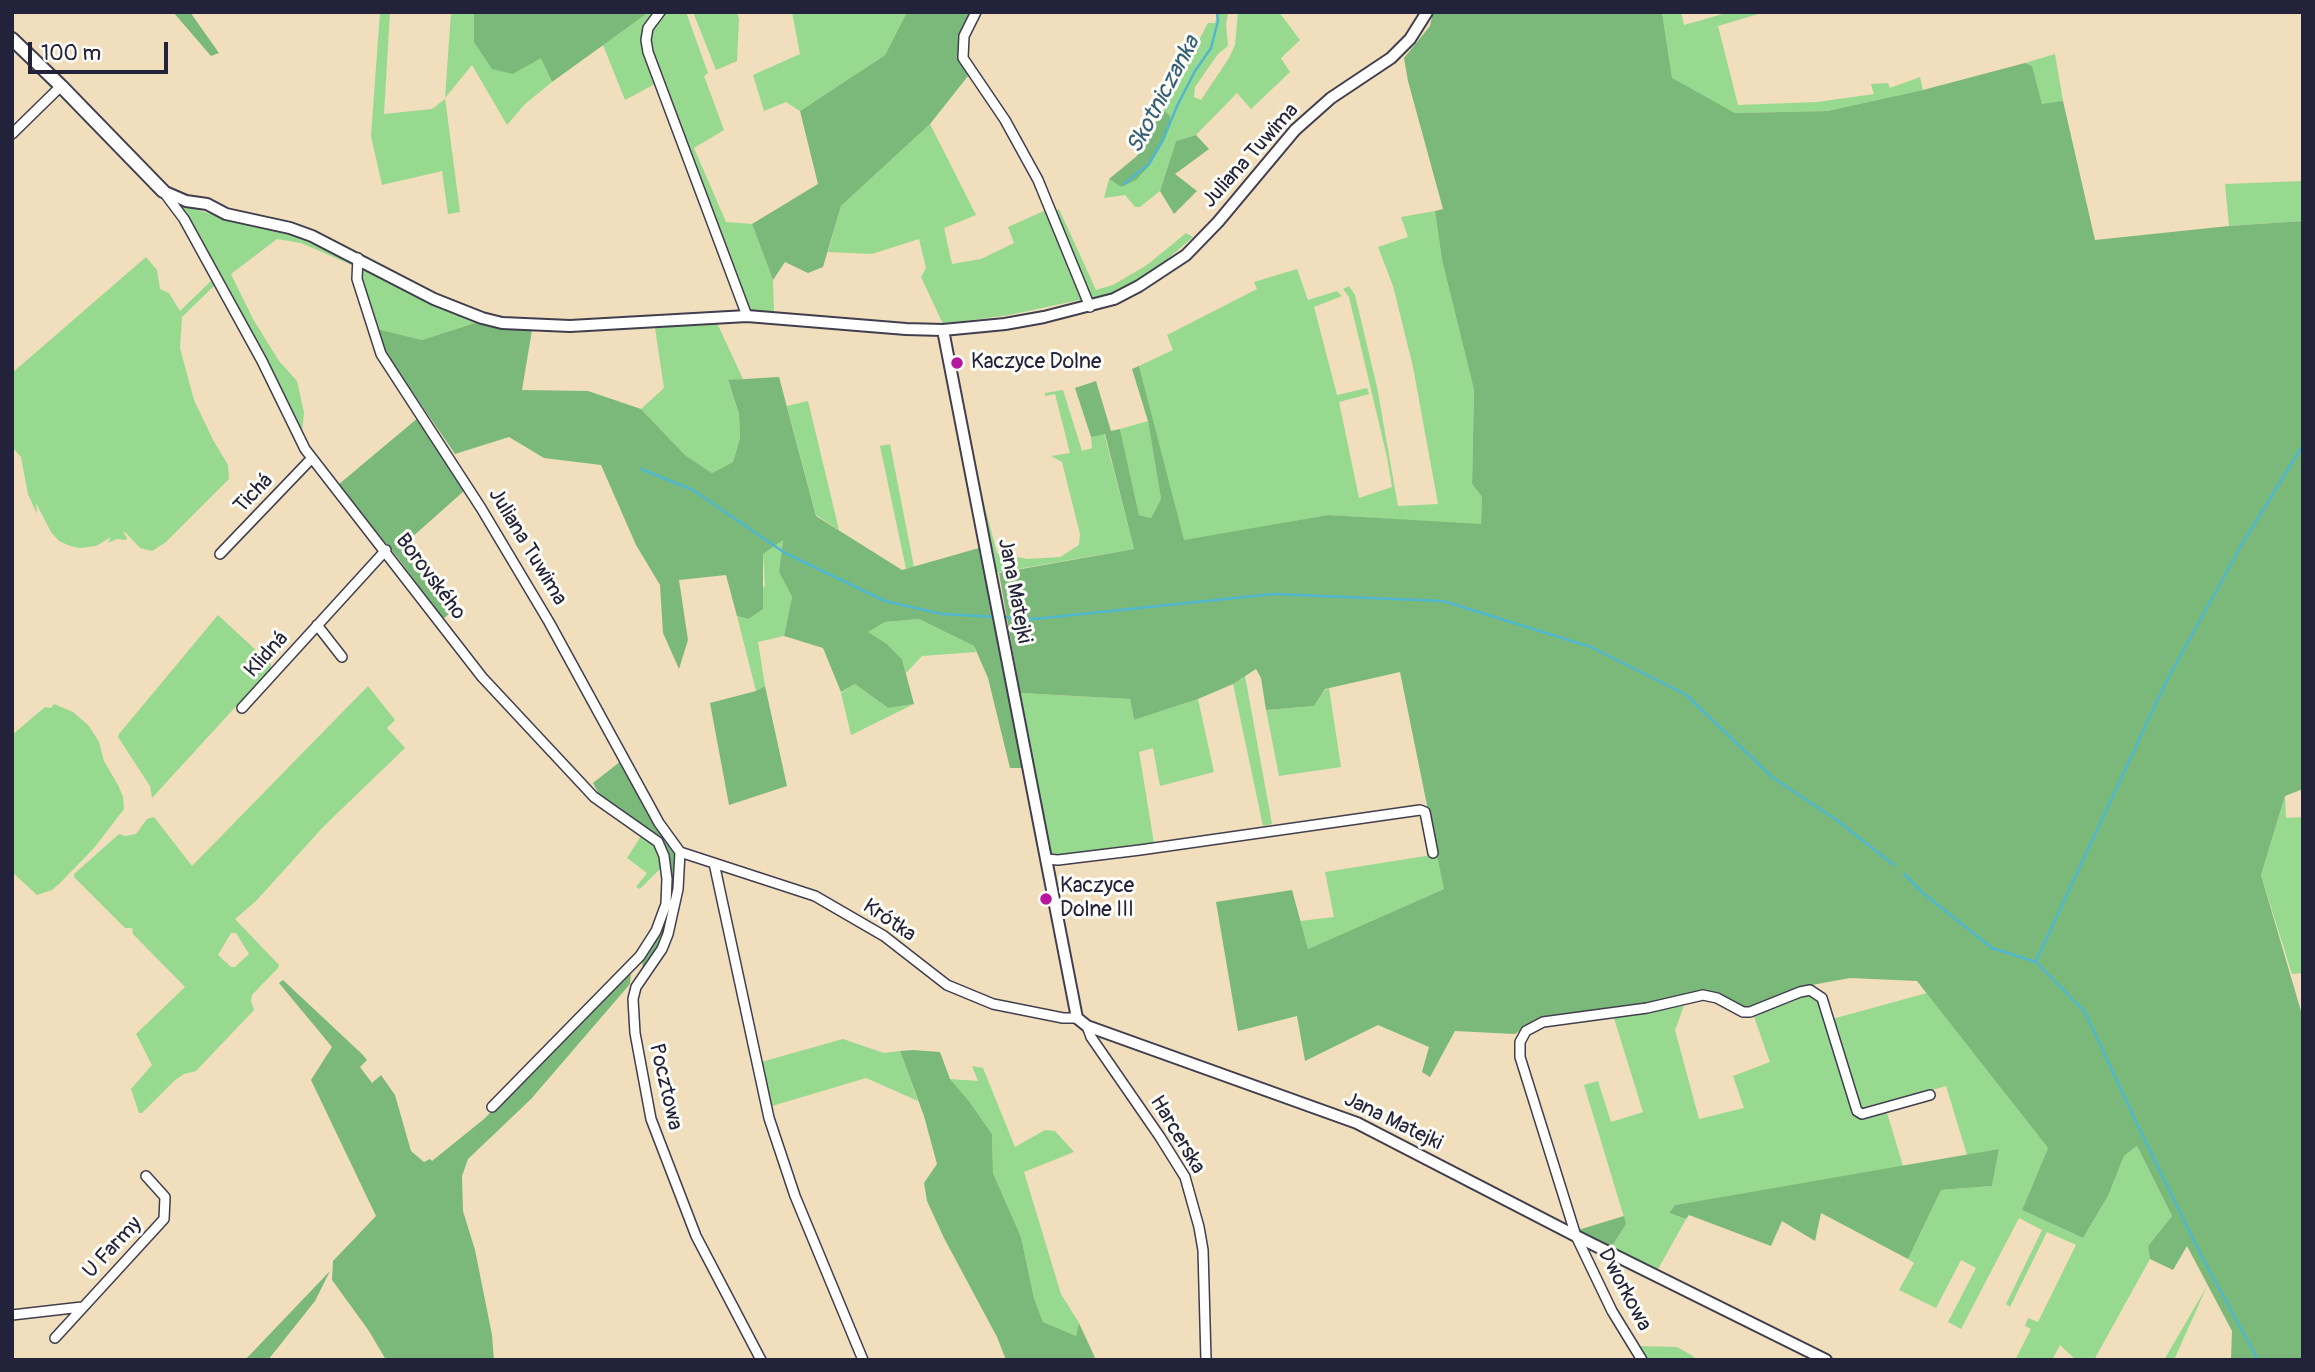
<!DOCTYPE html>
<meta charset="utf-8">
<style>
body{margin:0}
#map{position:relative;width:2315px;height:1372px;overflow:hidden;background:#f0debc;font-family:Pangolin,sans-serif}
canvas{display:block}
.frame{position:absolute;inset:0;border:14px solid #22223b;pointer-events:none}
.scale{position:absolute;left:28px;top:42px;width:140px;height:32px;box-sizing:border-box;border:4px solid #22223b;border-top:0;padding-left:9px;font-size:21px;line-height:24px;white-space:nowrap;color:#22223b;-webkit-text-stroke:5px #fdfcf7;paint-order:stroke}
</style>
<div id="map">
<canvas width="2315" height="1372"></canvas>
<div class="frame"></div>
<div class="scale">100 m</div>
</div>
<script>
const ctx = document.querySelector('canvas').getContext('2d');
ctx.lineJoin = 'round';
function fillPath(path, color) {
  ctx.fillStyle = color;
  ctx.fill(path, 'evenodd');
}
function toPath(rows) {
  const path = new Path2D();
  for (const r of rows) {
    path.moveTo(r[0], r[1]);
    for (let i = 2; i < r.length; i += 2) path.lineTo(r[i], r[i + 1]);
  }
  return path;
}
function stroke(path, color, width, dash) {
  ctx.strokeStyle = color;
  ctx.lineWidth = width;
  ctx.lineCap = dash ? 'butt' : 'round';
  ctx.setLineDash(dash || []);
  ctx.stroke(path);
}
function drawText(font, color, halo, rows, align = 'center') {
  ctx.font = font + ' Pangolin,sans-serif';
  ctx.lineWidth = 6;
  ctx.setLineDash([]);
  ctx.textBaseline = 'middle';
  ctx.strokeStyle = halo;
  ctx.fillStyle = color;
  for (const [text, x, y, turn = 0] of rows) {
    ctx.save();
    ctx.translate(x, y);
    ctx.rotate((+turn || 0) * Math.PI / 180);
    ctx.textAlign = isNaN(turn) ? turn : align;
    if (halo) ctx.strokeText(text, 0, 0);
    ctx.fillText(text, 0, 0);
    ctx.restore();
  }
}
const green = toPath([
 [380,12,390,12,384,114,432,109,445,99,451,12,474,12,474,42,513,74,541,57,552,82,525,104,507,125,472,65,445,98,460,212,448,214,442,171,382,185,371,136],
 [649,12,655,12,642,30,643,48,655,84,625,100,603,45],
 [664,12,686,12,708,73,704,76,724,130,694,148,726,222,752,224,773,280,774,312,749,310,687,146,651,46,650,29],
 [693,12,737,12,739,19,737,61,716,70],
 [792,12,907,12,885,55,800,111,786,102,764,111,753,75,800,54],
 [1218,12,1228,13,1226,25,1228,46,1218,54,1195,87,1194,97,1201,100,1229,58,1235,45,1238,12,1279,12,1300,40,1281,58,1290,72,1251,109,1237,93,1196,135,1176,141,1160,191,1140,207,1135,207,1125,195,1104,198,1109,179,1121,187,1163,136,1170,124,1170,116,1162,109,1208,23,1215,23],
 [1662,12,1681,12,1684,25,1730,12,1765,12,1718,26,1738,105,1817,102,1874,94,1871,84,1888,83,1890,88,1920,77,1923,90,1827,111,1735,113,1672,79],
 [2055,54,2063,101,2042,105,2032,67,2025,63],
 [930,124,976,215,944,228,952,264,981,259,1014,243,1008,227,1046,210,1084,299,1009,315,943,324,921,277,926,268,919,239,872,254,828,252,841,206],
 [2303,181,2303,221,2229,226,2225,184],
 [179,201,189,207,229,220,283,231,337,253,354,266,301,243,277,239,231,274,253,319,279,361,297,381,304,413,302,433,275,376],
 [1059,209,1096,290,1113,285,1147,265,1186,233,1193,237,1157,268,1116,294,1096,300,1091,298,1055,211],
 [1435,211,1442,260,1474,390,1472,484,1482,497,1481,525,1328,515,1183,541,1139,366,1173,350,1167,335,1257,289,1254,282,1297,269,1308,300,1337,291,1342,296,1314,307,1337,395,1367,388,1369,394,1339,402,1359,498,1392,487,1387,457,1349,297,1343,289,1349,286,1355,295,1377,387,1398,506,1438,504,1413,367,1393,286,1378,247,1408,237,1401,217],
 [196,252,215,285,182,317,180,348,194,400,213,440,228,465,229,479,166,542,152,551,140,548,126,533,123,532,127,538,126,540,117,539,108,543,111,537,96,546,80,548,70,546,59,541,51,532,36,503,37,514,28,494,21,457,12,447,12,373,146,257,157,270,160,289,169,293,180,311,211,281],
 [364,268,424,300,478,322,422,340,377,329,361,278],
 [717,323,743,379,728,381,739,414,740,438,733,462,712,473,685,455,641,409,664,388,655,328],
 [1063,390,1082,451,1092,448,1091,437,1104,433,1134,549,995,573,975,469,997,553,1027,559,1060,557,1079,545,1080,534,1062,462,1051,456,1070,453,1055,394,1045,396,1045,393],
 [808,401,839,530,816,515,787,406],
 [1148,421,1161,499,1151,518,1139,515,1120,429],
 [890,444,914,567,906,569,880,446],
 [783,539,779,572,792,597,784,636,758,642,765,686,756,691,737,616,748,619,765,585,763,554],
 [218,615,271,664,271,668,152,798,150,786,118,737,119,734],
 [919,619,974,646,976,652,922,656,906,673,902,659,887,644,867,632,885,622],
 [1245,676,1272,824,1263,826,1233,684],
 [855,684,888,708,914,704,851,735,841,693],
 [368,686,395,720,387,728,405,748,323,827,256,901,235,919,279,965,278,968,252,995,251,1001,254,1010,196,1071,184,1074,174,1081,142,1113,139,1113,131,1089,152,1065,136,1034,185,987,133,934,132,928,125,928,74,877,74,874,119,834,125,836,136,834,147,819,154,817,192,866],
 [231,933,236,933,249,954,235,967,231,967,218,955],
 [1329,688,1341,767,1279,776,1266,710,1314,706,1325,690],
 [1020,693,1130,699,1134,720,1198,699,1214,772,1160,786,1153,748,1139,752,1154,843,1058,855,1051,853],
 [54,704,73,712,89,726,99,742,104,761,118,785,123,797,124,809,94,848,60,883,52,890,37,895,12,872,12,735,45,707,51,708],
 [2285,796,2286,818,2303,817,2303,973,2292,974,2261,875],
 [641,836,660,850,662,867,640,889,636,887,647,873,627,858],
 [1438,854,1444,889,1308,949,1300,921,1334,917,1325,872],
 [1927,993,2048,1148,2022,1210,2083,1238,2108,1196,2124,1156,2137,1146,2172,1216,2148,1246,2150,1259,2094,1360,2076,1360,2060,1345,2052,1360,2015,1360,2031,1329,2025,1326,2028,1318,2038,1322,2076,1245,2047,1232,2010,1307,2006,1304,2042,1230,2019,1218,1961,1329,1948,1322,1976,1268,1961,1260,1936,1308,1899,1290,1914,1263,1908,1259,1941,1190,1992,1186,1999,1149,1967,1155,1946,1086,1862,1111,1832,1019],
 [1806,994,1815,995,1819,1001,1864,1118,1887,1113,1903,1166,1675,1205,1669,1213,1686,1219,1657,1271,1611,1248,1626,1224,1584,1085,1598,1081,1611,1122,1643,1112,1613,1015,1684,1006,1675,1030,1699,1119,1744,1108,1733,1076,1770,1062,1753,1014],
 [843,1039,884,1053,900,1051,918,1101,866,1078,772,1106,761,1062],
 [972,1066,983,1068,1015,1147,1045,1130,1055,1131,1074,1152,1024,1172,1061,1294,1079,1323,1076,1336,1043,1322,1034,1298,1021,1237,993,1173,992,1134,969,1101,950,1079,978,1081],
 [2207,1286,2174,1360,2164,1360],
 [1638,1346,1677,1347,1693,1356,1696,1360,1646,1360]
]);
const forest = toPath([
 [173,12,190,12,219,53,211,56],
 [474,12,649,12,552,82,541,58,513,74,492,69,474,42],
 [907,12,974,12,958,58,968,76,930,124,841,206,823,267,808,273,785,262,773,280,752,224,818,184,800,111,885,55],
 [1433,12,1662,12,1672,78,1735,113,1827,111,1923,90,2025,63,2032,66,2042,104,2063,101,2095,240,2229,226,2303,221,2303,789,2285,796,2261,875,2303,1018,2303,1360,2231,1360,2232,1331,2187,1246,2173,1270,2150,1259,2148,1246,2172,1216,2137,1146,2124,1156,2108,1196,2083,1238,2022,1210,2048,1148,1917,981,1850,978,1812,985,1750,1009,1701,991,1647,1004,1536,1019,1515,1034,1455,1031,1430,1077,1422,1072,1429,1047,1378,1025,1305,1061,1297,1016,1238,1031,1216,902,1292,890,1308,949,1444,889,1400,672,1325,689,1314,706,1266,710,1261,678,1256,669,1233,684,1198,699,1134,720,1130,699,1020,693,999,573,1134,549,1105,434,1091,437,1075,388,1096,381,1111,431,1120,429,1139,515,1151,518,1161,499,1148,421,1132,369,1139,366,1184,540,1328,515,1481,524,1482,497,1472,484,1474,390,1442,260,1435,211,1443,209,1408,81,1404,58,1430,26],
 [1162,109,1170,116,1170,124,1150,165,1136,180,1121,187,1109,179,1137,156],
 [1196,135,1209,149,1175,174,1197,191,1174,214,1160,191,1176,141],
 [478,322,532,330,522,390,588,391,641,409,685,455,712,473,733,462,740,438,739,414,728,380,779,377,816,516,902,570,979,548,1003,661,1023,768,1010,768,988,678,974,646,919,619,885,622,868,632,887,644,902,659,914,704,888,708,855,684,841,692,823,648,784,636,792,597,779,572,783,540,763,554,763,609,748,619,737,616,726,575,679,580,688,640,679,669,663,633,660,585,636,545,601,465,544,458,509,437,455,454,383,349,377,329,422,340],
 [419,417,465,490,410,539,457,607,443,619,398,558,338,485],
 [765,686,787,786,729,805,710,703,756,691],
 [621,761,676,857,675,886,672,914,659,946,643,969,642,961,655,940,670,872,666,850,659,838,599,794,593,783],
 [631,972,630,984,531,1099,468,1159,462,1176,463,1211,475,1250,492,1335,494,1360,386,1360,369,1331,332,1280,333,1261,376,1216,311,1080,332,1047,279,983,283,980,363,1055,367,1060,360,1067,372,1083,381,1075,395,1095,411,1151,424,1162,430,1159,432,1161,484,1119],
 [913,1050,940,1052,950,1079,969,1101,992,1134,993,1173,1021,1237,1034,1298,1043,1322,1076,1336,1079,1323,1096,1360,1006,1360,997,1337,944,1238,927,1201,924,1183,937,1164,924,1116,900,1051],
 [1999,1149,1992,1186,1941,1190,1908,1259,1821,1213,1815,1241,1782,1221,1771,1246,1689,1215,1686,1219,1669,1213,1675,1205],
 [1624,1216,1626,1224,1611,1248,1578,1230],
 [330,1271,315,1301,268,1360,245,1360]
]);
const stream = toPath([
 [1124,184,1149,164,1163,140,1177,106,1195,71,1211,48,1218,21,1217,12],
 [641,469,693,490,785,553,885,601,942,614,997,617],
 [1004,617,1034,619,1273,594,1443,601,1591,647,1685,694,1772,777,1835,819,1894,865],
 [1904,874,1924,894,1992,948,2036,962,2085,1012,2137,1124,2202,1257,2258,1360],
 [2036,961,2166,682,2242,544,2303,445]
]);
const minor = toPath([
 [660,12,648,28,646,40,648,52,747,316],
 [976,12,964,36,963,58,1005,120,1038,180,1090,307],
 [12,134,61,86],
 [163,191,184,219,262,361,305,449,482,677,594,797,658,842,664,856,667,879,666,904,656,931,640,956,492,1107],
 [358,258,357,279,381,354,481,508,549,622,659,823,680,852],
 [220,554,312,458],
 [317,625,342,657],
 [242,708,386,550],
 [680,852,678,889,668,934,662,949,636,987,633,999,635,1033,651,1119,696,1236,761,1360],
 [680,852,815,896,884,936,947,985,993,1004,1063,1018,1077,1018],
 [1046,859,1058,860,1140,850,1420,810,1425,812,1433,853],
 [714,863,769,1118,795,1196,863,1360],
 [1087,1026,1091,1037,1160,1137,1185,1177,1199,1227,1203,1250,1206,1360],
 [12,1315,82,1307],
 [55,1338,164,1219,165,1197,146,1176],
 [1642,1360,1612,1311,1576,1236,1520,1057,1520,1042,1526,1031,1543,1022,1647,1008,1703,995,1717,998,1743,1012,1750,1012,1800,992,1810,990,1822,998,1857,1111,1862,1114,1930,1095]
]);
const tertiary = toPath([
 [163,191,186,201,207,204,226,214,290,228,312,236,434,299,482,318,502,323,570,326,747,316,906,329,943,330,1005,324,1044,317,1114,299,1139,286,1186,255,1218,222,1295,130,1331,98,1391,58,1410,39,1427,12],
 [943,330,1077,1018,1087,1026,1357,1123,1576,1236,1826,1360]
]);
const secondary = toPath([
 [12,39,61,86,163,191]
]);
const markers = [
 [957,363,7,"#b5179e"],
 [1046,899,7,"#b5179e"]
];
const streetNames = [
 ["Juliana Tuwima",1251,156,-48],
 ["Tichá",254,494,-46],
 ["Juliana Tuwima",527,547,59],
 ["Borovského",430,577,53],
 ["Jana Matejki",1014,591,79],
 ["Klidná",267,655,-48],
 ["Krótka",889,921,34],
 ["Pocztowa",665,1087,77],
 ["Jana Matejki",1393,1122,26],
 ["Harcerska",1177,1135,59],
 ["U Farmy",113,1248,-47],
 ["Dworkowa",1624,1290,62]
];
const poiNames = [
 ["Kaczyce Dolne",971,363],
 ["Kaczyce",1060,887],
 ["Dolne III",1060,911]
];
const waterNames = [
 ["Skotniczanka",1164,95,-62]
];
fillPath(green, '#98d990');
fillPath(forest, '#7ab97a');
stroke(stream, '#50b7ce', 2.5);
stroke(minor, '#413e4e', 12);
stroke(tertiary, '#413e4e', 14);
stroke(secondary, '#413e4e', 16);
stroke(minor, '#fff', 9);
stroke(tertiary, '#fff', 10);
stroke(secondary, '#fff', 12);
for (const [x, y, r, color] of markers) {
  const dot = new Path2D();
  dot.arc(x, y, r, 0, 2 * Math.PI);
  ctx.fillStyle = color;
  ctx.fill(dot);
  stroke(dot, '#fdfcf7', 2.5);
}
drawText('21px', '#22223b', '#fdfcf7', streetNames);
drawText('21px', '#22223b', '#fdfcf7', poiNames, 'left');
drawText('italic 23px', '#345e76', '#fdfcf7', waterNames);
</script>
